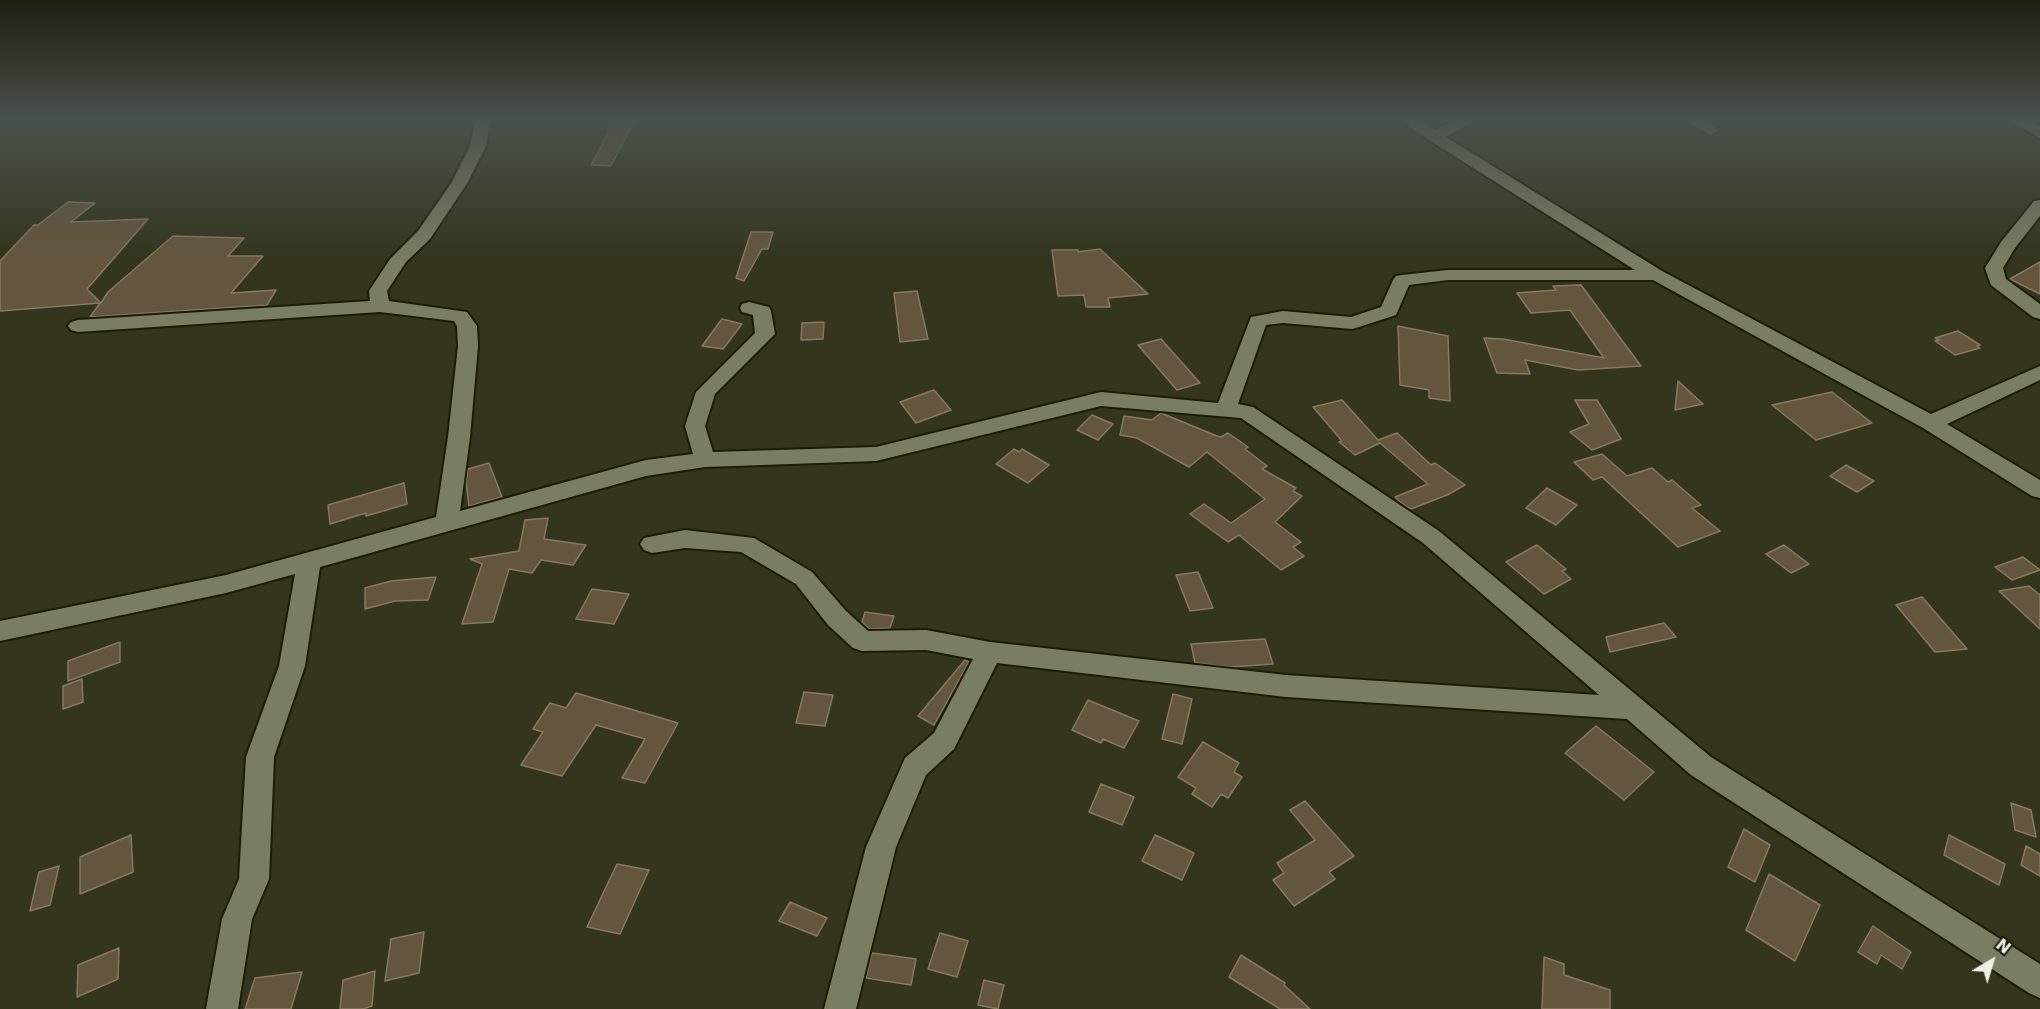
<!DOCTYPE html>
<style>
body{margin:0}
#map{position:relative;width:2040px;height:1009px;overflow:hidden;background:#33361d;font-family:"DejaVu Sans",sans-serif}
canvas{display:block}
.north{position:absolute;left:1962px;top:931px;width:60px;height:60px;-webkit-text-stroke:4px #1b1c11;paint-order:stroke;rotate:38deg;font-size:16px;font-weight:700;line-height:24px;text-align:center;color:#eef1e2}
.north::after{content:'';display:block;margin:auto;width:21px;height:27px;background:#eef1e2;clip-path:polygon(50% 0,100% 100%,50% 72%,0 100%)}
</style>
<div id="map">
<canvas width="2040" height="1009"></canvas>
<div class="north">N</div>
</div>
<script>
const ctx = document.querySelector('canvas').getContext('2d');
ctx.lineJoin = 'round';
function fillPath(path, color) {
  ctx.fillStyle = color;
  ctx.fill(path, 'evenodd');
}
function toPath(rows) {
  const path = new Path2D();
  for (const r of rows) {
    path.moveTo(r[0], r[1]);
    for (let i = 2; i < r.length; i += 2) path.lineTo(r[i], r[i + 1]);
  }
  return path;
}
function stroke(path, color, width, dash) {
  ctx.strokeStyle = color;
  ctx.lineWidth = width;
  ctx.lineCap = dash ? 'butt' : 'round';
  ctx.setLineDash(dash || []);
  ctx.stroke(path);
}
const building = toPath([
 [615,120,635,120,611,166,591,165,615,120],
 [68,202,95,203,71,222,148,219,87,289,101,303,108,292,173,236,244,238,228,256,263,256,231,293,276,290,267,305,90,317,100,303,0,311,0,261,34,225,38,225,68,202],
 [751,232,773,232,768,249,762,249,744,281,736,278,751,232],
 [1100,249,1148,294,1108,298,1110,307,1086,307,1084,295,1058,296,1052,250,1078,250,1078,252,1100,249],
 [2040,262,2040,294,2010,279,2040,262],
 [1581,285,1641,366,1578,370,1525,360,1530,374,1497,373,1484,338,1503,339,1604,358,1570,310,1531,313,1517,293,1556,290,1553,286,1581,285],
 [917,291,928,339,900,342,894,293,917,291],
 [722,319,742,324,723,349,702,346,722,319],
 [824,322,823,339,801,340,802,323,824,322],
 [1398,326,1448,336,1450,401,1429,398,1429,390,1400,385,1398,326],
 [1958,331,1980,345,1977,346,1980,348,1955,355,1935,341,1939,340,1935,338,1958,331],
 [1161,339,1200,383,1177,390,1138,345,1161,339],
 [1678,381,1703,404,1675,410,1678,381],
 [934,390,951,410,916,423,900,402,934,390],
 [1832,392,1872,423,1816,440,1772,405,1832,392],
 [1342,400,1378,440,1397,433,1431,465,1435,463,1465,485,1447,495,1411,509,1401,503,1395,497,1428,484,1380,443,1355,455,1339,442,1342,441,1313,407,1342,400],
 [1575,400,1597,400,1621,439,1592,450,1570,432,1589,424,1575,400],
 [1161,413,1217,436,1221,437,1228,433,1248,447,1245,449,1267,466,1262,469,1296,488,1293,491,1302,496,1275,522,1301,542,1293,547,1304,556,1281,570,1239,535,1228,542,1190,514,1204,504,1231,523,1265,499,1207,452,1189,467,1137,438,1120,435,1124,416,1152,420,1161,413],
 [1092,415,1113,424,1098,440,1077,430,1092,415],
 [1014,449,1019,452,1022,449,1049,465,1028,483,996,464,1014,449],
 [1602,454,1627,476,1652,468,1668,482,1672,480,1701,505,1692,508,1720,531,1678,547,1602,477,1593,480,1574,462,1602,454],
 [489,463,502,497,469,506,466,482,468,469,489,463],
 [1846,465,1874,481,1857,492,1830,476,1846,465],
 [404,483,407,504,366,516,366,513,330,524,328,505,404,483],
 [1547,488,1577,505,1556,525,1526,508,1547,488],
 [548,518,544,539,586,545,573,565,541,560,532,573,509,569,493,622,462,624,482,564,470,559,519,551,525,520,548,518],
 [1537,545,1566,569,1562,571,1571,579,1544,594,1506,562,1537,545],
 [1784,545,1809,564,1791,573,1766,554,1784,545],
 [2023,557,2040,570,2012,580,1995,567,2023,557],
 [1198,572,1213,608,1190,611,1176,575,1198,572],
 [436,577,428,600,395,601,365,609,365,588,391,581,436,577],
 [2029,586,2040,595,2040,629,1999,591,2029,586],
 [592,589,629,594,614,624,576,619,592,589],
 [1922,597,1967,649,1935,652,1896,605,1922,597],
 [865,612,894,616,890,628,869,629,862,622,865,612],
 [1664,623,1676,637,1610,652,1606,637,1664,623],
 [1265,639,1273,664,1231,667,1195,663,1191,644,1265,639],
 [120,642,120,662,68,681,68,661,120,642],
 [965,660,969,662,934,725,918,716,965,660],
 [82,679,83,702,63,709,63,686,82,679],
 [804,692,833,695,825,726,796,723,804,692],
 [576,693,678,723,645,783,622,778,645,739,596,725,562,776,521,765,543,732,533,729,550,703,566,708,576,693],
 [1173,694,1192,699,1182,744,1162,739,1173,694],
 [1088,700,1139,721,1124,748,1103,739,1101,743,1072,730,1088,700],
 [1596,726,1654,772,1624,800,1565,753,1596,726],
 [1203,742,1239,763,1234,772,1242,777,1228,798,1221,794,1212,807,1192,794,1196,788,1178,777,1203,742],
 [1101,784,1134,797,1122,825,1089,812,1101,784],
 [1305,801,1354,856,1329,872,1335,879,1294,906,1273,880,1284,873,1277,863,1315,840,1290,810,1305,801],
 [2011,803,2031,810,2036,837,2015,830,2011,803],
 [1744,829,1770,845,1755,882,1728,867,1744,829],
 [131,835,133,872,80,894,80,857,131,835],
 [1155,835,1194,853,1182,880,1142,861,1155,835],
 [1949,835,2005,864,1999,885,1944,855,1949,835],
 [2026,846,2040,854,2040,876,2021,865,2026,846],
 [617,864,649,870,620,934,587,927,617,864],
 [59,866,50,905,30,911,39,872,59,866],
 [1769,874,1820,905,1795,961,1746,930,1769,874],
 [790,902,827,918,817,936,779,921,790,902],
 [1873,926,1911,952,1902,969,1881,955,1877,964,1858,952,1873,926],
 [424,932,419,973,385,981,391,939,424,932],
 [940,933,968,941,957,977,928,969,940,933],
 [119,948,118,979,77,997,78,965,119,948],
 [872,953,916,959,911,985,866,978,872,953],
 [1241,955,1285,983,1284,985,1310,1009,1280,1009,1229,977,1241,955],
 [1544,957,1564,964,1564,975,1610,990,1610,1009,1542,1009,1544,957],
 [375,971,372,1006,363,1009,340,1009,343,980,375,971],
 [302,972,291,1009,245,1009,255,978,302,972],
 [984,980,1004,985,998,1009,978,1005,984,980]
]);
const minor = toPath([
 [475,120,490,120,486,146,468,182,430,239,406,262,387,291,389,301,467,312,477,326,478,346,470,437,460,511,646,460,693,454,685,426,696,392,755,333,753,315,742,312,740,308,742,304,749,302,769,307,771,311,775,334,715,394,705,426,713,452,876,447,1101,392,1218,403,1251,317,1283,311,1351,317,1381,307,1393,280,1396,276,1402,275,1448,270,1635,270,1429,140,1401,120,1419,120,1435,130,1456,120,1475,120,1446,137,1662,271,1931,414,2040,366,2040,380,1947,424,2040,480,2040,498,2032,496,1923,428,1653,280,1448,280,1409,285,1396,315,1359,327,1352,329,1283,323,1266,325,1238,404,1253,407,1439,531,1711,757,2040,964,2040,998,2029,993,1691,775,1627,719,1286,697,997,663,954,749,926,775,896,847,856,1009,824,1009,866,847,905,758,934,733,973,659,926,650,862,651,853,648,828,625,796,584,741,552,685,548,652,553,644,550,640,544,644,538,685,530,754,538,812,572,846,611,868,631,926,630,990,642,1286,675,1599,695,1423,543,1241,418,1101,406,876,461,705,467,646,476,320,567,305,666,274,757,269,879,252,919,238,1009,206,1009,222,919,239,879,246,757,279,666,295,574,226,593,0,641,0,621,226,575,436,517,448,437,458,346,457,326,454,321,380,312,78,332,71,330,68,326,71,322,78,320,370,301,369,291,390,259,418,231,452,182,470,146,475,120],
 [1685,120,1704,120,1720,130,1712,135,1707,133,1685,120],
 [2008,120,2027,120,2040,127,2040,138,2008,120],
 [2040,200,2040,216,2015,248,2003,268,2006,279,2040,304,2040,319,2033,317,1991,285,1985,268,2001,242,2034,201,2040,200]
]);
fillPath(building, '#64563d');
stroke(building, '#87785f', 1.5);
stroke(minor, '#1b1d05', 4);
fillPath(minor, '#797e62');
const sky = ctx.createLinearGradient(0, 0, 0, 261);
sky.addColorStop(0, '#1c1e10');
sky.addColorStop(0.46, '#4a524c');
sky.addColorStop(1, '#4a524c00');
ctx.fillStyle = sky;
ctx.fillRect(0, 0, 2040, 261);
</script>
